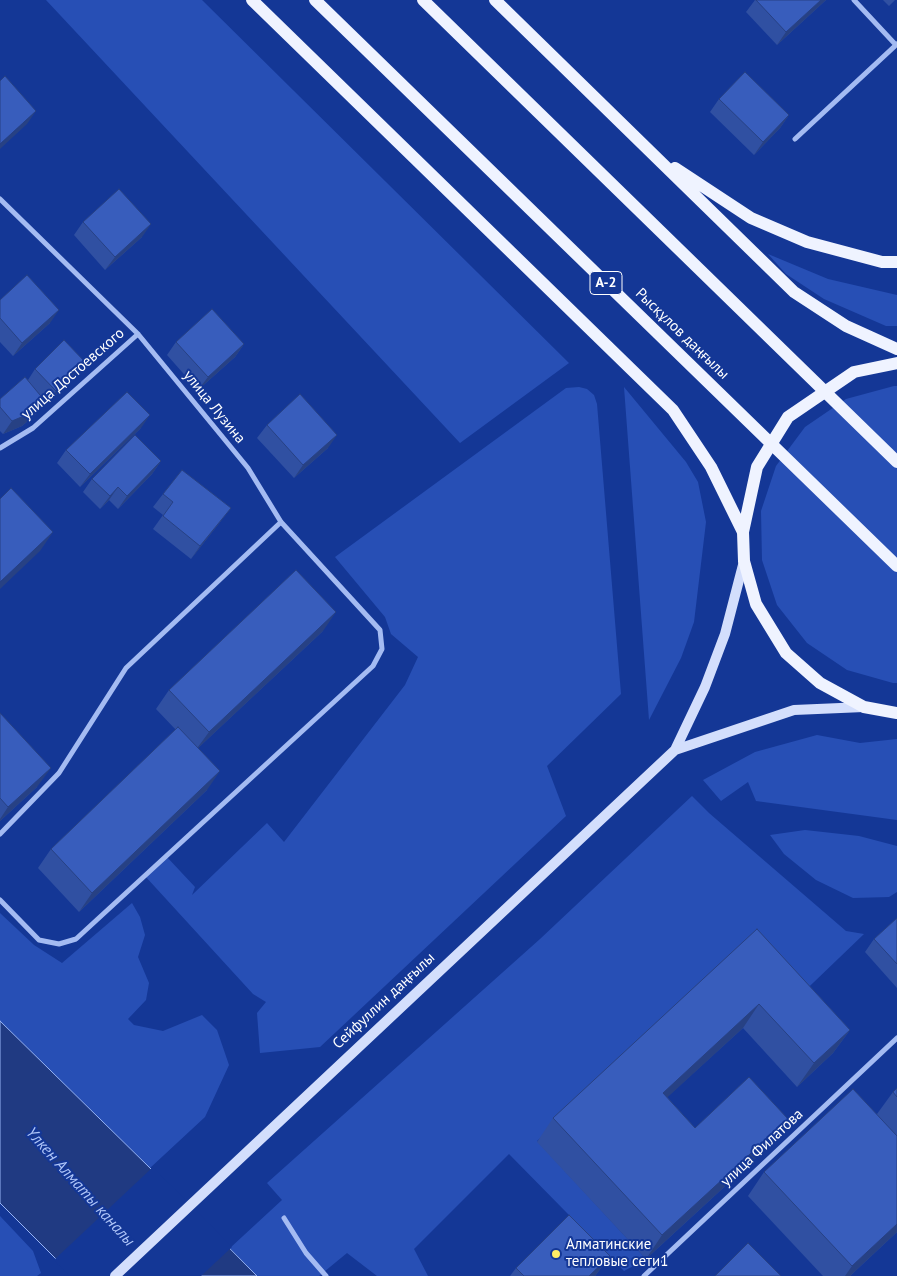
<!DOCTYPE html>
<meta charset="utf-8">
<style>
body{margin:0}
canvas{display:block;background:#143796}
</style>
<canvas width="897" height="1276"></canvas>
<script>
const ctx = document.querySelector('canvas').getContext('2d');
ctx.lineJoin = 'round';
function fillPath(path, color) {
  ctx.fillStyle = color;
  ctx.fill(path, 'evenodd');
}
function toPath(rows) {
  const path = new Path2D();
  for (const r of rows) {
    path.moveTo(r[0], r[1]);
    for (let i = 2; i < r.length; i += 2) path.lineTo(r[i], r[i + 1]);
  }
  return path;
}
function stroke(path, color, width, dash) {
  ctx.strokeStyle = color;
  ctx.lineWidth = width;
  ctx.lineCap = dash ? 'butt' : 'round';
  ctx.setLineDash(dash || []);
  ctx.stroke(path);
}
function drawText(font, color, halo, rows, align = 'center') {
  ctx.font = font + ' "PT Sans",sans-serif';
  ctx.lineWidth = 4;
  ctx.setLineDash([]);
  ctx.textBaseline = 'middle';
  ctx.strokeStyle = halo;
  ctx.fillStyle = color;
  for (const [text, x, y, turn = 0] of rows) {
    ctx.save();
    ctx.translate(x, y);
    ctx.rotate((+turn || 0) * Math.PI / 180);
    ctx.textAlign = isNaN(turn) ? turn : align;
    if (halo) ctx.strokeText(text, 0, 0);
    ctx.fillText(text, 0, 0);
    ctx.restore();
  }
}
const green = toPath([
 [46,0,202,0,569,363,460,443],
 [768,254,828,279,897,295,897,326,886,326,824,299,786,274],
 [894,386,897,386,897,683,893,683,847,670,807,643,777,605,762,560,761,511,776,466,805,427,846,399],
 [579,387,587,389,594,395,597,404,621,694,547,766,566,816,320,1047,260,1053,257,1013,266,1002,253,994,145,876,166,856,195,887,192,895,267,823,284,842,405,685,418,657,391,634,385,617,335,557,566,388],
 [624,387,686,462,698,482,706,522,694,622,681,658,649,720],
 [817,735,860,743,897,739,897,820,756,801,748,782,721,801,703,780,755,752],
 [692,796,709,813,846,931,864,934,789,1006,741,953,537,1141,646,1259,624,1271,509,1154,414,1249,428,1276,377,1276,347,1253,319,1276,257,1276,230,1248,282,1200,267,1183,540,939],
 [805,830,859,836,897,846,897,892,889,897,853,898,816,880,784,854,770,835],
 [132,903,140,917,145,935,138,957,149,983,146,1000,128,1019,134,1025,163,1031,202,1015,217,1030,229,1065,205,1117,150,1168,0,1021,0,913,34,945,62,963],
 [0,1216,33,1251,41,1273,37,1276,0,1276]
]);
const water = toPath([
 [0,1021,150,1168,257,1276,73,1276,0,1203,0,1021]
]);
const pier = toPath([
 [153,1167,232,1247,201,1276,69,1276,54,1260]
]);
const minor = toPath([
 [854,0,896,45],
 [795,139,897,44],
 [0,199,138,334,248,468,281,522,380,630,382,649,373,666,76,939,59,944,39,940,0,900],
 [0,448,33,428,138,334],
 [0,834,59,773,126,668,281,522],
 [284,1218,306,1253,326,1276],
 [644,1276,897,1038]
]);
const secondary = toPath([
 [675,750,794,710,864,707],
 [115,1276,675,750,705,687,725,634,744,561]
]);
const primary = toPath([
 [252,0,673,410,711,467,743,532],
 [495,0,794,292,846,326,897,349],
 [675,168,751,218,807,242,882,262,897,262],
 [897,363,854,372,788,417,757,467,743,532,744,561,756,604,786,653,820,683,864,707,897,713]
]);
const primaryBridge = toPath([
 [315,0,897,566],
 [423,0,897,462]
]);
const wall = toPath([
 [755,0,826,0,777,45,746,12],
 [883,0,895,0,889,6],
 [719,99,789,115,780,128,754,155,710,112],
 [83,222,142,237,105,270,74,235],
 [0,300,50,323,13,356,0,342],
 [176,342,244,344,235,357,198,390,167,355],
 [85,362,76,375,47,404,45,402,36,414,22,426,3,434,0,431,0,399,28,380,35,369],
 [267,425,328,448,294,478,257,438],
 [141,428,80,487,57,463,66,450],
 [161,461,152,474,118,509,109,500,100,509,83,492,92,479],
 [163,494,221,521,191,559,153,529,163,515,153,507],
 [323,631,198,748,207,790,79,912,38,868,51,849,176,730,156,709,169,690],
 [0,713,37,787,0,821],
 [897,918,897,988,865,952,874,939],
 [757,929,850,1030,833,1053,797,1087,743,1028,667,1097,695,1128,788,1119,772,1143,646,1259,537,1142,553,1118],
 [897,1088,897,1232,850,1276,823,1276,748,1196,764,1172,877,1114,893,1092],
 [610,1256,595,1276,510,1276,516,1268]
]);
const shadedWall = toPath([
 [821,0,826,0,777,45,786,32],
 [36,111,27,124,0,149,0,144],
 [789,115,780,128,754,155,763,142],
 [151,224,142,237,105,270,115,257],
 [59,310,50,323,13,356,22,343],
 [244,344,235,357,198,390,208,377],
 [85,362,76,375,47,404,56,391],
 [45,401,36,414,22,426,3,434,12,421],
 [150,415,141,428,80,487,90,474],
 [337,435,328,448,294,478,303,465],
 [161,461,152,474,118,509,127,496],
 [118,487,109,500,100,509,110,496],
 [231,508,221,521,191,559,200,546],
 [53,532,40,551,0,589,0,582],
 [336,612,323,631,195,751,209,732],
 [51,768,37,787,0,821,0,819,8,807],
 [220,771,207,790,79,912,92,893],
 [759,1004,743,1028,646,1117,663,1093],
 [850,1030,833,1053,797,1087,814,1063],
 [788,1119,772,1143,646,1259,662,1235],
 [897,1224,897,1232,850,1276,845,1276,852,1266],
 [610,1256,595,1276,589,1276]
]);
const building = toPath([
 [756,0,821,0,786,32,756,0],
 [745,72,789,115,763,142,719,99,745,72],
 [5,76,36,111,0,144,0,81,5,76],
 [119,189,151,224,115,257,83,222,119,189],
 [27,275,59,310,22,343,0,318,0,300,27,275],
 [212,309,244,344,208,377,176,342,212,309],
 [64,340,85,362,56,391,35,369,64,340],
 [25,377,45,401,31,413,12,421,0,407,0,399,25,377],
 [127,392,150,415,90,474,66,450,127,392],
 [300,394,337,435,303,465,267,425,300,394],
 [135,435,161,461,127,496,118,487,110,496,92,479,135,435],
 [182,470,231,508,200,546,163,516,173,502,163,494,182,470],
 [11,488,53,532,0,582,0,499,11,488],
 [296,570,336,612,209,732,169,690,296,570],
 [0,713,51,768,8,807,0,798,0,713],
 [178,727,220,771,92,893,51,849,178,727],
 [897,918,897,964,874,939,897,918],
 [757,929,850,1030,814,1063,759,1004,663,1093,695,1128,749,1077,788,1119,662,1235,553,1118,757,929],
 [897,1088,897,1097,893,1092,897,1088],
 [853,1089,897,1136,897,1224,852,1266,764,1172,853,1089],
 [569,1215,610,1256,589,1276,524,1276,516,1268,569,1215],
 [748,1243,781,1276,715,1276,748,1243]
]);
const markers = [
 [556,1254,5,"#ffec65"]
];
const shields = [
 [606,283,32]
];
const shieldNames = [
 ["A-2",606,283]
];
const streetNames = [
 ["Рысқұлов даңғылы",682,334,44],
 ["улица Достоевского",73,374,-41],
 ["улица Лузина",214,407,51],
 ["Сейфуллин даңғылы",384,1001,-43],
 ["улица Филатова",762,1148,-43]
];
const poiNames = [
 ["Алматинские",566,1245],
 ["тепловые сети1",566,1262]
];
const waterNames = [
 ["Үлкен Алматы каналы",80,1187,48]
];
fillPath(green, '#274fb5');
fillPath(water, '#203a82');
stroke(water, '#96b3f5', 1);
fillPath(pier, '#143796');
stroke(minor, '#a4bbf2', 5);
stroke(secondary, '#d3defc', 10);
stroke(primary, '#eff3ff', 12);
stroke(primaryBridge, '#eff3ff', 12);
fillPath(wall, '#3050a2');
fillPath(shadedWall, '#274184');
fillPath(building, '#385dbc');
stroke(building, '#274184', 1);
for (const [x, y, r, color] of markers) {
  const dot = new Path2D();
  dot.arc(x, y, r, 0, 2 * Math.PI);
  ctx.fillStyle = color;
  ctx.fill(dot);
  stroke(dot, '#143796', 2);
}
for (const [x, y, w] of shields) {
  const box = new Path2D();
  box.roundRect(x - w / 2, y - 11.5, w, 23, 4);
  ctx.fillStyle = '#143796';
  ctx.fill(box);
  stroke(box, '#fff', 1);
}
drawText('bold 14px', '#fff', null, shieldNames);
drawText('15px', '#fff', '#143796', streetNames);
drawText('15px', '#fff', '#143796', poiNames, 'left');
drawText('italic 16px', '#b0c6f9', '#143796', waterNames);
</script>
